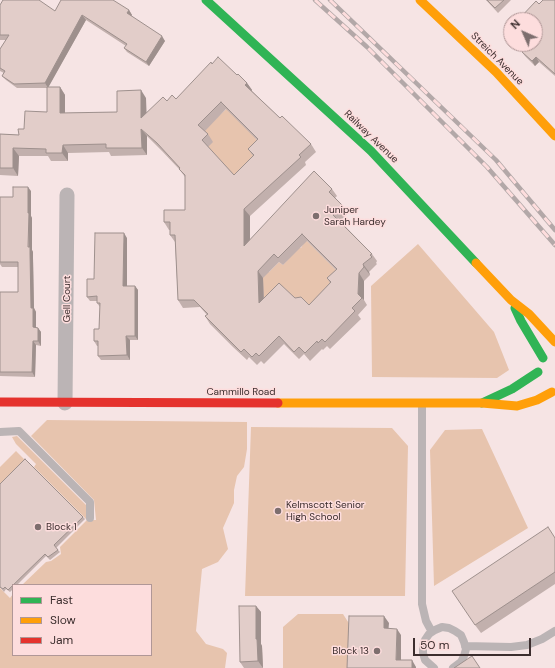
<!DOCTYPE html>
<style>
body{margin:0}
#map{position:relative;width:555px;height:668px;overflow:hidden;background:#f6e4e4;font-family:"DM Sans",sans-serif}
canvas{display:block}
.legend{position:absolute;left:12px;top:584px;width:140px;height:72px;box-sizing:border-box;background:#fddddd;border:1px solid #b09797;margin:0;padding:5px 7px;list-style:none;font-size:12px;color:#3c2e2e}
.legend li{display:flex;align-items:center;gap:8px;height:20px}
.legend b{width:20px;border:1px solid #b09797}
.north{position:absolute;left:503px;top:12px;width:40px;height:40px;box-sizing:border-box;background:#fddddd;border:1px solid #b09797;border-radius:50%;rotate:315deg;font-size:11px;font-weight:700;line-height:16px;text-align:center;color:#3c2e2e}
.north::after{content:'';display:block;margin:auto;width:14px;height:18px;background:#7d6e6e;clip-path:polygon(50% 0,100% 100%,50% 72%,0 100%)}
.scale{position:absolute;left:413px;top:638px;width:118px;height:18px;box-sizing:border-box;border:2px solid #3c2e2e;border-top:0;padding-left:5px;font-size:12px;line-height:14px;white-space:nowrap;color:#3c2e2e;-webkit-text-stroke:3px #fddddd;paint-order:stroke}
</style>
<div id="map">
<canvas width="555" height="668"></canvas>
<ul class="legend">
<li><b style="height:5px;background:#30b455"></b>Fast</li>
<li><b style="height:5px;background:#ff9f0a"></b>Slow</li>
<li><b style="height:5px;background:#e5322d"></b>Jam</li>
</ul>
<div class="north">N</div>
<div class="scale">50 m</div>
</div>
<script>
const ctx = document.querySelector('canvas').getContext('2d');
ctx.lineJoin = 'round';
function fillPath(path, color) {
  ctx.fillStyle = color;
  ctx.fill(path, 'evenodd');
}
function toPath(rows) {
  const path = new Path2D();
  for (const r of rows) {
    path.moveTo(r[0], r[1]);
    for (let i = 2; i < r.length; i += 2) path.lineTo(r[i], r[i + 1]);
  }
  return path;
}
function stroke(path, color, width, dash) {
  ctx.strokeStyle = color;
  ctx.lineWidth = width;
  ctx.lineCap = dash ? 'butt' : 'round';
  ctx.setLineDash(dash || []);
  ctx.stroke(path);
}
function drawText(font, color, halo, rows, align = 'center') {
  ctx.font = font + ' "DM Sans",sans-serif';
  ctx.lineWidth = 3;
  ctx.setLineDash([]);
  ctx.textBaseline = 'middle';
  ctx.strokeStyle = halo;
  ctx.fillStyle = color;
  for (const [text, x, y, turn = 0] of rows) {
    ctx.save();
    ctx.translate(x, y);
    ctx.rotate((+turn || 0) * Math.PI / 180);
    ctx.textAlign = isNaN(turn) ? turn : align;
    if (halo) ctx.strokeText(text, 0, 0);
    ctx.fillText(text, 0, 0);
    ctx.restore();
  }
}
const green = toPath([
 [232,104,256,139,260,143,262,143,232,190,207,148,202,131],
 [306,240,336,270,338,269,316,311,264,299,250,266,269,272,279,262,283,265,299,247,301,248,302,246],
 [418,244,494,332,509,370,497,378,372,377,371,286],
 [47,420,247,422,247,449,244,467,237,476,234,490,234,503,223,528,228,549,218,562,202,569,196,631,206,644,223,649,227,653,225,668,0,668,0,588,10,598,13,594,13,655,151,655,151,585,22,585,46,562,51,561,61,554,60,547,87,520,34,467,36,464,16,444,12,437,17,436,86,505,87,520,96,520,94,500,31,436],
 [251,427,392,428,408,446,405,596,245,596],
 [482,429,528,528,434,586,430,450,445,430],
 [16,451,26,461,0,487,0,467],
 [298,614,343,614,350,625,349,668,283,668,283,627]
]);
const lane = toPath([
 [422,404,422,604,426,621,432,632],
 [0,432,19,431,90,502,90,518],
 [465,646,511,647,527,645,542,639,555,631],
 [434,668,425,660,423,653,423,646,425,640,429,634,435,630,442,627,449,628,455,631,461,635,464,642,466,649,464,656,461,662,453,668]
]);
const street = toPath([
 [65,403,67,195]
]);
const fast = toPath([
 [206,0,371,151,476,263],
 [515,308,521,321,543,358],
 [482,403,512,389,538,372]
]);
const slow = toPath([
 [420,0,496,72,555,136],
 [476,263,511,300,529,314,555,342],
 [278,403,482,403,517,406,537,400,552,392]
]);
const jam = toPath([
 [0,402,278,403]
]);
const rail = toPath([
 [315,0,367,47,487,167,555,245],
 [330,0,496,160,555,230]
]);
const wall = toPath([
 [486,0,511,0,498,13],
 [555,0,555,76,539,62,535,66,525,56,522,52,526,47,522,44,535,44,539,4],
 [0,5,55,11,129,10,132,15,131,16,165,41,149,66,127,52,124,48,126,46,86,20,48,87,60,87,65,95,65,113,117,112,146,98,146,113,167,101,176,99,212,64,237,75,247,83,252,90,252,91,280,118,311,144,316,152,305,162,306,165,250,216,250,240,332,189,337,196,335,198,343,206,348,213,340,221,372,254,377,261,376,263,377,264,369,272,370,275,364,281,364,300,367,305,358,315,361,319,330,349,327,346,323,350,322,349,310,361,304,354,299,359,284,344,264,364,261,361,257,365,249,357,247,360,233,347,210,324,205,316,207,315,200,307,183,308,178,300,175,242,170,235,170,230,169,230,164,222,185,210,185,177,179,169,162,151,147,136,147,155,111,156,109,152,68,153,68,161,51,161,48,156,19,156,18,176,0,175,0,134,19,135,24,129,47,112,47,88,17,88,6,80,2,76,4,73,0,71,0,49,6,40,0,40],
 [226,109,257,140,248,149,253,156,234,175,208,147,213,142,208,134,205,131],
 [307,241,336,270,327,278,330,283,309,305,295,298,264,298,263,278,279,262,283,265],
 [31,191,31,216,32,218,32,250,33,252,33,258,34,308,36,312,36,327,38,328,41,332,41,346,36,345,35,377,0,376,0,292,18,292,18,267,2,267,0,264,0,197,13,197],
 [127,238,127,286,135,286,138,290,138,340,130,340,130,360,101,360,98,356,98,346,97,346,94,341,99,329,100,307,97,303,97,301,90,301,87,297,94,279],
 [0,484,83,517,85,519,56,548,60,552,50,560,46,556,17,585,13,585,13,589,10,592,6,589,4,592,0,587],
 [555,537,555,584,481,633,475,625],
 [256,606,261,612,261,644,262,646,263,668,244,668,240,662]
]);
const shadedWall = toPath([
 [129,10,132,15,130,18,127,13],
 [82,15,86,20,48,88,45,83],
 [162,36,165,41,149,66,146,62],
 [536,57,539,62,535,66,532,61],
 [247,83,252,90,251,92,245,85],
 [60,87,65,95,65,120,60,113],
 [141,90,146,98,147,125,141,118],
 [141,129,147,136,147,155,142,148],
 [63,145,68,153,68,161,62,153],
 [13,148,19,156,18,176,13,168],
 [28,187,31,191,31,216,32,218,32,250,33,252,33,258,34,308,36,312,36,332,33,327,31,308,28,213],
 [244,209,250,216,250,253,244,246],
 [124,233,127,238,127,290,123,286],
 [363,264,369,272,370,275,364,267],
 [258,271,263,278,264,310,259,303],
 [359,273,364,281,364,300,358,294],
 [135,286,138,290,138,340,135,336],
 [38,328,41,332,41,346,38,341],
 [126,336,130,340,130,360,127,355],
 [33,341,36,345,35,377,32,372],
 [256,606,261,612,261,644,262,646,263,668,258,661,256,639],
 [384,616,389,623,388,635,384,628],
 [397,629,401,635,401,666,396,660],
 [412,660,416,667,416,668,412,668]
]);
const building = toPath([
 [3,0,39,0,55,11,61,0,113,0,129,10,127,13,162,36,146,62,124,48,127,44,82,15,45,83,14,84,2,76,5,71,0,68,0,49,9,35,0,35,0,5,3,0],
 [487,0,504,0,495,8,487,0],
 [543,0,555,0,555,74,536,57,532,61,522,52,526,47,524,44,535,44,535,20,518,20,536,1,539,4,543,0],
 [218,57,237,75,238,74,247,83,245,85,280,118,282,116,311,144,299,155,301,157,244,209,244,246,314,171,332,189,329,192,343,206,333,215,372,254,370,255,372,257,363,264,364,267,359,273,358,294,362,298,352,308,355,311,325,342,322,339,318,343,317,341,305,353,299,347,294,352,279,336,259,356,256,353,252,357,244,349,241,352,205,316,208,314,194,300,178,300,175,235,170,235,170,222,164,222,164,210,185,210,185,175,179,169,180,168,157,143,141,129,142,148,106,148,106,144,63,145,62,153,46,153,46,149,13,148,13,168,0,168,0,134,19,135,18,129,24,129,25,111,47,112,47,87,60,87,60,113,117,112,117,91,141,90,141,118,163,97,167,101,172,95,176,99,211,62,212,64,218,57],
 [221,102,258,139,248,149,254,155,234,175,202,140,208,134,198,125,221,102],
 [302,234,337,269,327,278,331,282,309,305,301,297,295,298,279,283,259,303,258,271,274,254,278,258,302,234],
 [13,187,28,187,28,213,29,213,28,247,30,247,30,253,31,308,33,308,33,327,38,328,38,341,33,341,32,372,0,372,0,292,18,292,18,262,0,262,0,197,13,197,13,187],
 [95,233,124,233,123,286,135,286,135,336,126,336,127,355,98,356,98,341,94,341,94,329,99,329,100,303,97,303,97,296,87,297,87,279,94,279,95,233],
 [25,459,83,517,54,545,58,550,48,557,45,554,8,590,5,587,3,589,0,587,0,484,25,459],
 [548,527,555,538,555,572,475,625,452,591,548,527],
 [239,606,256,606,256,639,257,639,258,661,240,662,239,606],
 [349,616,384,616,384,628,397,629,396,660,412,660,412,668,347,668,349,616],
 [472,656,480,668,454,668,472,656]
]);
const markers = [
 [316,216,4,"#7d6e6e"],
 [278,511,4,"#7d6e6e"],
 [38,527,4,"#7d6e6e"],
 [377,651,4,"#7d6e6e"]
];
const streetNames = [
 ["Streich Avenue",497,59,45],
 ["Railway Avenue",371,137,44],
 ["Gell Court",67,299,-90],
 ["Cammillo Road",241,392]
];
const poiNames = [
 ["Juniper",324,210],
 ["Sarah Hardey",324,222],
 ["Kelmscott Senior",286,505],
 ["High School",286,517],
 ["Block 1",46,527],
 ["Block 13",369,651,"right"]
];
fillPath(green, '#e7c4ae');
stroke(lane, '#bbb4b5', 8);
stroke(street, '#bbb4b5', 15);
stroke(fast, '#30b455', 9);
stroke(slow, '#ff9f0a', 9);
stroke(jam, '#e5322d', 9);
stroke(rail, '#b3a8a8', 4.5);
stroke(rail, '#fddddd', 3, [9]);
fillPath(wall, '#c2b0ad');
fillPath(shadedWall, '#9e908d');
fillPath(building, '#e2cdc9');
stroke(building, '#9e908d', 1);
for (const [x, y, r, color] of markers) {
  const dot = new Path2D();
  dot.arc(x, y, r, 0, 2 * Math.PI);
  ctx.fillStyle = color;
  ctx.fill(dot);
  stroke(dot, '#fddddd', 1.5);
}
drawText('10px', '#3c2e2e', '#fddddd', streetNames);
drawText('10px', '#3c2e2e', '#fddddd', poiNames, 'left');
</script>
